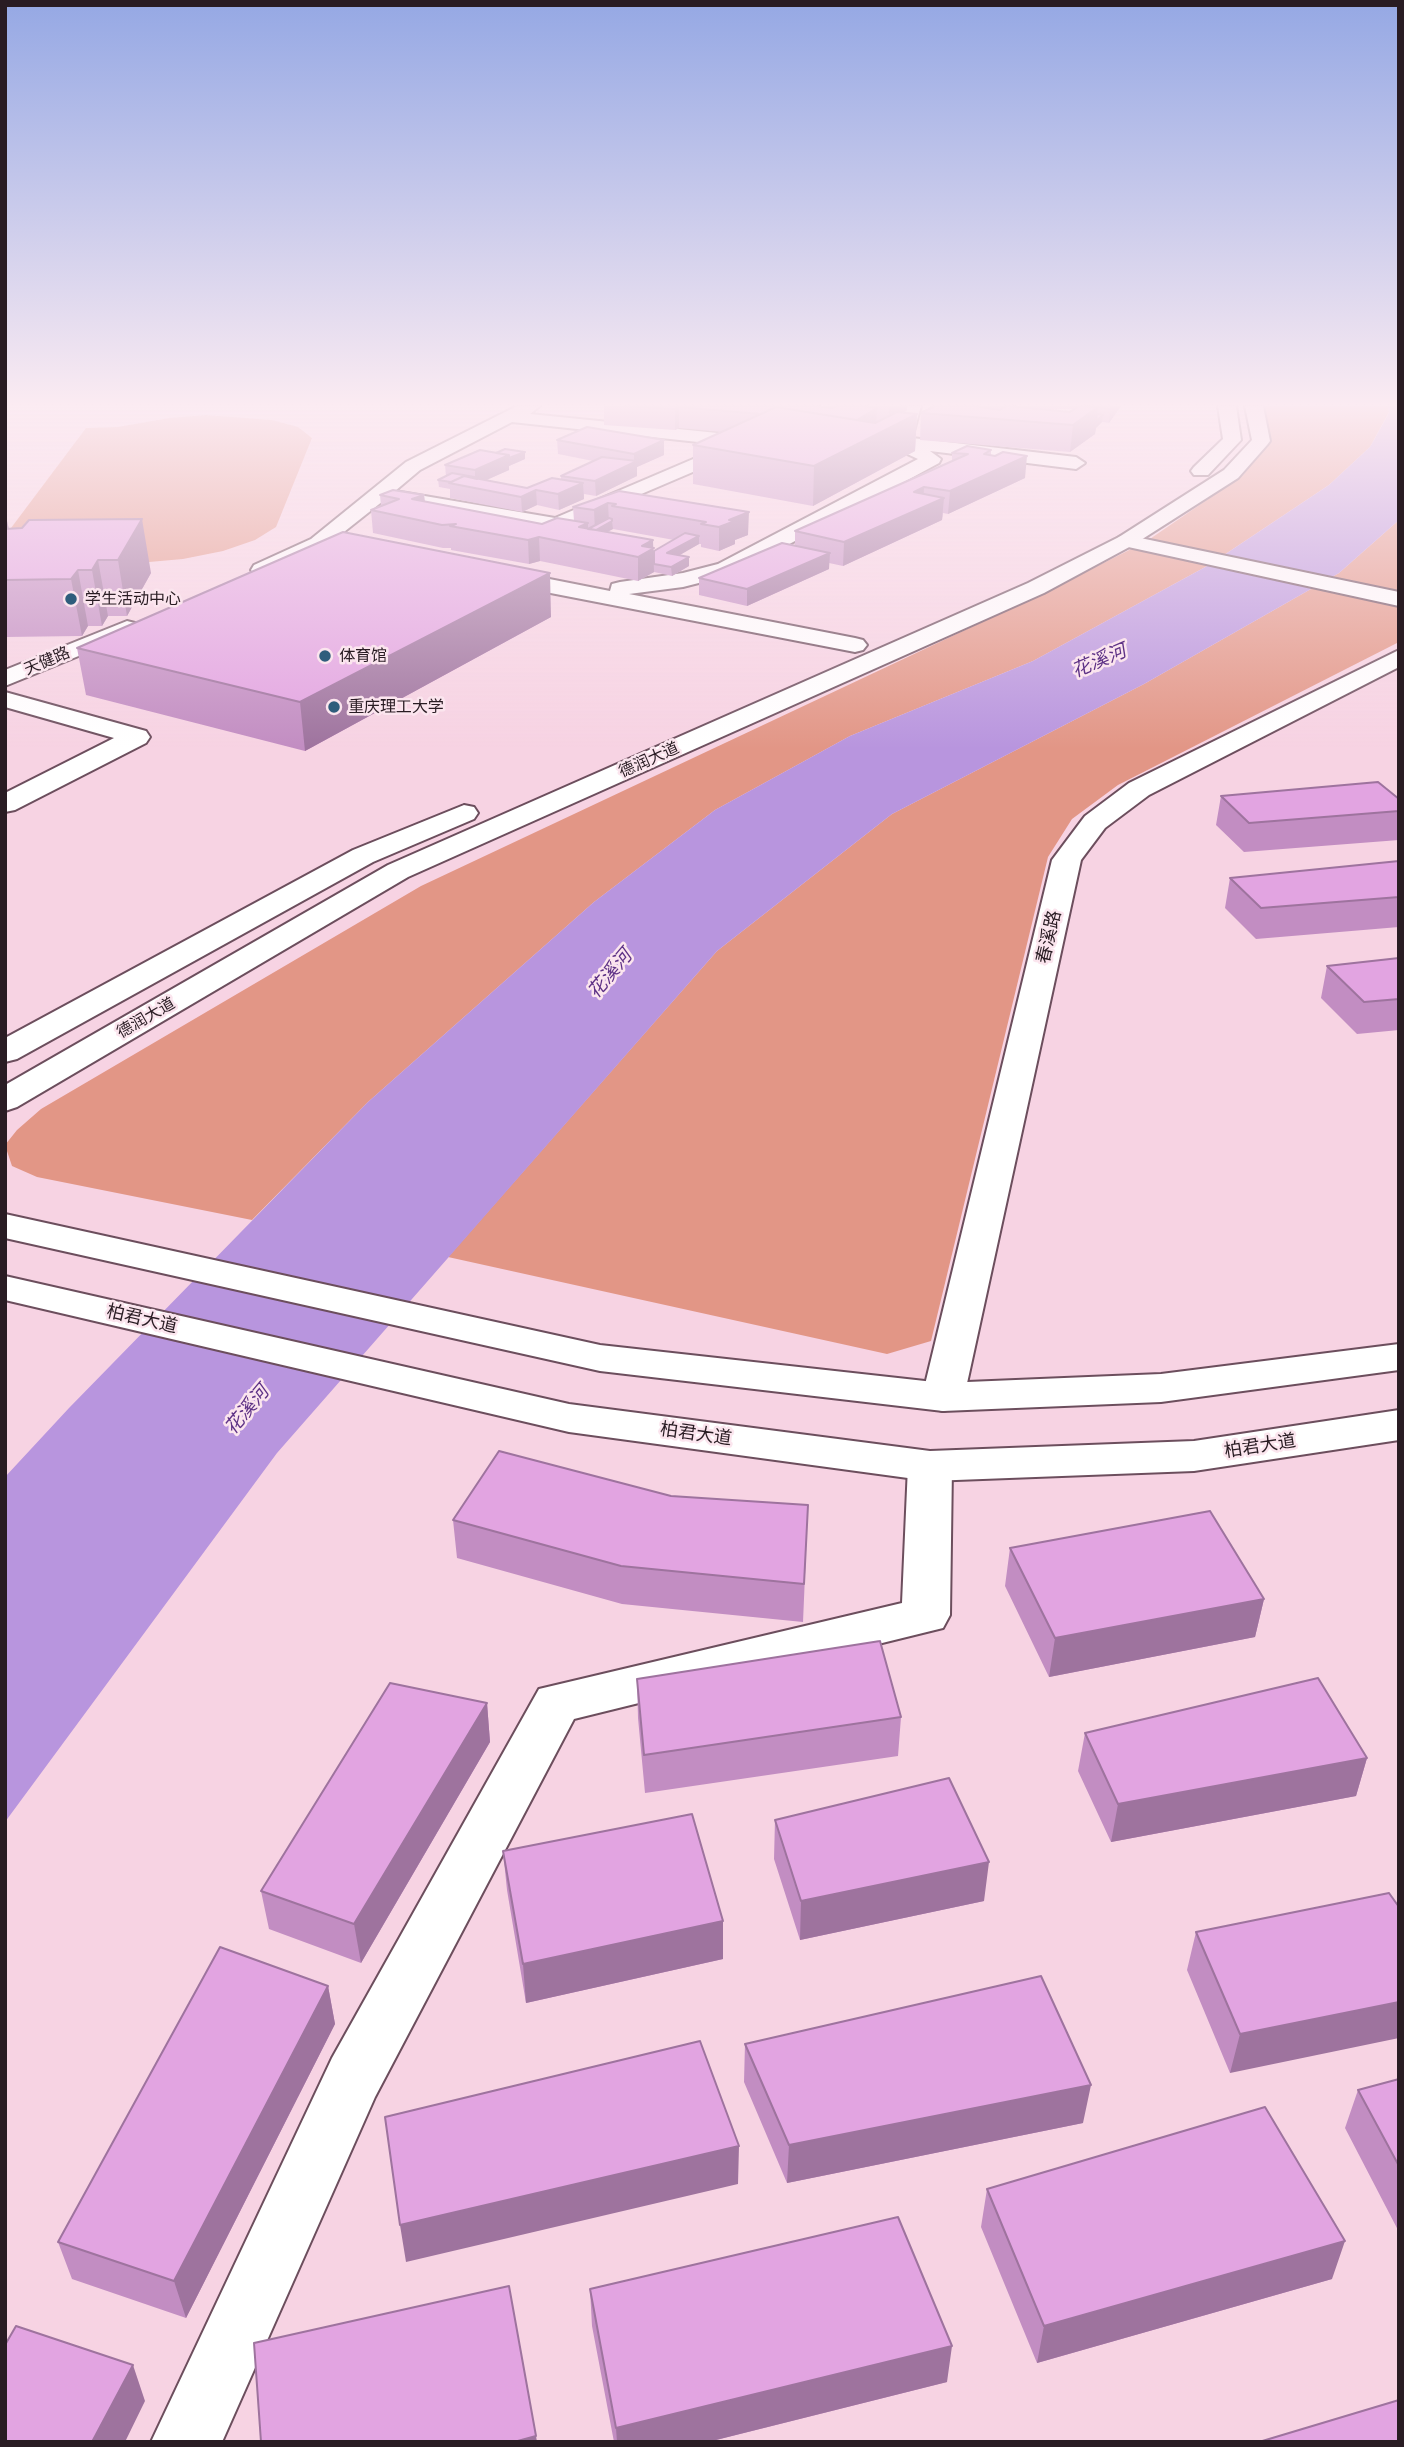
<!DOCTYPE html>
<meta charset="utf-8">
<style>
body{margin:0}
#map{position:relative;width:1404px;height:2447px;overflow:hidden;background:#f7d3e3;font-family:"Crimson Pro",serif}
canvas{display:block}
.frame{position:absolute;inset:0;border:7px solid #291c23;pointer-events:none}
</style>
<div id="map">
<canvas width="1404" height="2447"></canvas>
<div class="frame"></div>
</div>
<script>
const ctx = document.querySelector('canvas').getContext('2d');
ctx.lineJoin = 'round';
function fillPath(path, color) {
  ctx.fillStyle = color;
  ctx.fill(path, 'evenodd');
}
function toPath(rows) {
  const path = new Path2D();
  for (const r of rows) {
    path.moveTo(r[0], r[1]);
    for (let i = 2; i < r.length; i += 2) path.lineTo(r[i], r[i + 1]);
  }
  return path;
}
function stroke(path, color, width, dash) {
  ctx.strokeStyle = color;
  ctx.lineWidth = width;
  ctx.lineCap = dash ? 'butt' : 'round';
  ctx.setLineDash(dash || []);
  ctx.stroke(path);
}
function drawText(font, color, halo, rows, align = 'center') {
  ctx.font = font + ' "Crimson Pro","Noto Sans SC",serif';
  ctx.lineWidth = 5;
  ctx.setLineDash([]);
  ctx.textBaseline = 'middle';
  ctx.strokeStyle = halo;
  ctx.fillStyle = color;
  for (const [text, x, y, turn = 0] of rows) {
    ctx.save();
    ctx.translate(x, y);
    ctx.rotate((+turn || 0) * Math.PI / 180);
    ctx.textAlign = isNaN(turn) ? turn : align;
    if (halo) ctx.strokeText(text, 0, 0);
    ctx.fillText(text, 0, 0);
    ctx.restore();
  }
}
const green = toPath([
 [1264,406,1388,406,1389,412,1370,447,1329,485,1209,565,1033,661,850,736,715,810,594,902,368,1102,252,1220,37,1177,12,1166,5,1145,17,1130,41,1109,421,886,1048,591,1147,541,1243,475,1269,441],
 [206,415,272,420,298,427,312,438,276,527,255,540,223,551,183,559,138,563,5,536,86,428,118,427,169,418],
 [1399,520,1399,642,1118,785,1072,819,1048,857,931,1341,887,1354,448,1257,717,951,892,814,1144,684,1339,573]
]);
const water = toPath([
 [1388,406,1399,406,1399,520,1339,573,1144,684,892,814,717,951,277,1453,5,1822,5,1477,69,1408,368,1102,594,902,715,810,850,736,1033,661,1209,565,1329,485,1370,447,1389,413]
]);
const minor = toPath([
 [517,406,540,406,530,414,757,437,766,443,763,447,749,448,557,530,383,501,325,547,270,575,262,576,254,575,251,570,254,565,311,539,406,462,517,406],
 [512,422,726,445,555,518,395,491,420,470,512,422],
 [903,406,921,406,912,438,1076,457,1085,463,1076,469,930,451,941,459,939,463,734,574,683,587,629,594,855,638,863,640,867,645,863,650,855,652,499,583,491,581,488,576,491,571,499,569,610,591,612,584,620,582,683,573,718,564,918,459,903,452,901,448,863,454,854,448,856,444,894,438,903,406],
 [1126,535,1399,592,1399,606,1119,545,1116,541,1119,537,1126,535],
 [127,621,135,623,139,628,135,633,5,686,5,670,127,621],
 [1399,650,1399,667,1149,795,1105,828,1081,860,964,1397,958,1407,943,1411,928,1407,922,1397,1052,860,1085,816,1129,783,1399,650],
 [5,692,146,731,150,737,146,743,15,810,5,812,5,793,114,738,5,707,5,692],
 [930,1451,946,1455,952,1466,950,1615,943,1628,574,1719,375,2097,222,2442,151,2442,332,2058,539,1689,902,1603,908,1466,914,1455,930,1451]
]);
const major = toPath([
 [1218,406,1236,406,1241,440,1208,475,1194,475,1191,471,1194,467,1223,439,1218,406],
 [1245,406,1263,406,1270,441,1267,445,1238,478,1133,545,1044,593,408,877,17,1107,5,1111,5,1085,388,865,1028,583,1119,537,1224,470,1252,440,1245,406],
 [464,805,474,807,478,813,474,819,373,862,17,1059,5,1062,5,1038,353,850,464,805],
 [5,1214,600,1345,943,1383,1161,1374,1399,1344,1399,1370,1161,1402,943,1411,600,1371,5,1238,5,1214],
 [5,1276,569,1404,930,1451,1194,1441,1399,1410,1399,1440,1194,1471,930,1481,569,1432,5,1300,5,1276]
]);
const wall = toPath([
 [604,406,907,406,907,410,903,413,917,414,915,451,813,506,693,484,693,445,723,432,679,428,675,430,604,425],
 [931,406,1121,406,1109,423,1102,422,1096,428,1095,434,1070,452,920,440,921,413,931,408],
 [1039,409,1075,409,1070,412],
 [557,440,664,440,664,455,637,467,637,476,596,496,584,494,584,499,559,510,537,505,522,512,450,498,450,489,439,487,438,480,446,476,445,465,525,459,509,466,509,470,486,480,527,488,561,479,561,476,593,461,558,454],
 [991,450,991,455,1025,478,948,514,943,513,942,520,843,566,829,563,829,569,747,606,699,595,699,578,795,546,795,531,952,461,952,453],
 [619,491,748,535,735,540,735,544,719,551,701,547,701,544,699,544,678,555,689,557,689,566,672,576,654,572,638,581,540,561,529,564,451,550,451,548,443,548,373,533,371,510,381,506,380,495,424,495,425,502,542,524,574,521,573,507],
 [613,529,674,540,654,551,653,548,607,532],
 [5,515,9,528,22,528,29,520,151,573,127,616,108,616,102,626,88,626,82,636,5,637],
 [551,617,305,751,86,695,77,648],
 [1221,796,1399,799,1399,840,1244,852,1216,825],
 [1399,861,1399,927,1256,939,1225,908,1230,878],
 [1399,958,1399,1030,1357,1034,1321,998,1327,966],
 [671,1496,808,1505,803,1622,622,1604,457,1558,453,1520],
 [1010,1548,1264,1599,1255,1637,1049,1677,1005,1586],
 [637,1679,901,1717,898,1756,645,1793,638,1718],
 [487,1703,490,1742,361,1963,269,1929,261,1891],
 [1085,1733,1367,1758,1356,1796,1111,1842,1078,1771],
 [775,1820,984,1901,800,1940,774,1859],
 [503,1851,723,1959,526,2003,507,1890],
 [1399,1907,1230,2073,1187,1970,1196,1932],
 [328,1986,335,2024,186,2318,72,2279,58,2242],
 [745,2044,1083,2123,787,2183,744,2082],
 [1399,2079,1399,2232,1345,2128,1358,2090],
 [987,2189,1332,2279,1037,2363,981,2227],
 [590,2289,947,2382,708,2442,614,2442,592,2326]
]);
const shadedWall = toPath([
 [889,406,907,406,907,410,889,423],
 [1112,406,1121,406,1109,423,1110,409],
 [679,407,679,428,675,430,675,409],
 [1098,407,1096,421,1103,415,1102,422,1096,428,1095,434,1070,452,1073,425],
 [877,408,876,429,854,422],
 [917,414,915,451,813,506,814,466],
 [664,440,664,455,637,467,637,476,596,496,595,481,634,462,634,454],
 [525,452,525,459,509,466,509,470,480,483,475,479,475,470,509,455],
 [1027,456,1025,478,948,514,950,491],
 [583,483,584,499,559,510,558,494],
 [924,487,923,507,944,498,942,520,843,566,844,542,914,492],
 [536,490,537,505,522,512,521,497],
 [424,495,426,517,412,499],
 [608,503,609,523,612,521,613,529,588,542,579,527,588,523,588,534,595,531,594,510],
 [749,512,748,535,735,540,735,544,719,551,719,527,729,520],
 [6,515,16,569,5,573,5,516],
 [142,519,151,573,127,616,118,560],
 [699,536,699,544,668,562,667,553],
 [539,537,540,561,529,564,528,540],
 [653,540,654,572,638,581,638,557,642,546],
 [830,553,829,569,747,606,747,589],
 [689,557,689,566,672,576,671,567],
 [98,560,108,616,102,626,92,570],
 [78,570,88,626,82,636,71,579],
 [550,573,551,617,305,751,300,702],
 [1264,1599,1255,1637,1049,1677,1055,1638],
 [487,1703,490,1742,361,1963,354,1924],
 [1367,1758,1356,1796,1111,1842,1118,1804],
 [989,1862,984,1901,800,1940,801,1901],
 [723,1921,723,1959,526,2003,523,1964],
 [328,1986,335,2024,186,2318,174,2281],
 [1399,2002,1399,2038,1230,2073,1240,2034],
 [1091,2085,1083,2123,787,2183,789,2145],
 [739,2146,738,2184,406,2262,400,2225],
 [1345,2241,1332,2279,1037,2363,1044,2326],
 [952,2346,947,2382,708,2442,617,2442,616,2428],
 [133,2365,145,2401,125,2442,92,2442],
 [536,2436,537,2442,514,2442]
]);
const building = toPath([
 [626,406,815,406,832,408,836,406,863,406,877,408,857,420,776,407,761,414,679,407,675,409,626,406],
 [935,406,975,406,1000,410,1006,406,1009,406,1070,412,1079,406,1098,407,1073,425,921,413,935,406],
 [1092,406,1112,406,1110,409,1092,406],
 [776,407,875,423,897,412,917,414,814,466,693,445,776,407],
 [1097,414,1103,415,1096,421,1097,414],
 [587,427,664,440,634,454,557,440,587,427],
 [967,446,991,450,984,454,995,456,1003,452,1027,456,950,491,924,487,914,492,944,498,844,542,795,531,968,454,952,453,967,446],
 [505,449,525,452,509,458,509,455,496,453,505,449],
 [480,450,509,455,475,470,445,465,480,450],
 [602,457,637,461,595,481,561,476,602,457],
 [452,473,480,478,477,479,464,476,451,482,438,480,452,473],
 [464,476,527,488,552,478,583,483,558,494,536,490,521,497,449,483,464,476],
 [393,490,424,495,412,499,542,524,557,518,588,523,579,527,653,540,642,546,654,548,638,557,539,537,528,540,450,526,456,524,442,525,371,510,399,499,380,495,393,490],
 [619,491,749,512,729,520,735,521,719,527,701,524,706,522,612,506,616,504,608,503,594,510,573,507,619,491],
 [609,518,612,519,612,521,596,530,588,529,609,518],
 [142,519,118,560,98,560,92,570,78,570,71,579,5,580,5,529,22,528,29,520,142,519],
 [343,532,550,573,300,702,77,648,343,532],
 [685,533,699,536,667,553,689,557,671,567,654,564,654,551,685,533],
 [782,543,830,553,747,589,699,578,782,543],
 [1378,782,1399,799,1399,811,1249,823,1221,796,1378,782],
 [1399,861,1399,897,1261,908,1230,878,1399,861],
 [1399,958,1399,999,1364,1002,1327,966,1399,958],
 [499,1451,671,1496,808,1505,804,1584,621,1566,453,1520,499,1451],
 [1210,1511,1264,1599,1055,1638,1010,1548,1210,1511],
 [880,1641,901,1717,644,1755,637,1679,880,1641],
 [1318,1678,1367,1758,1118,1804,1085,1733,1318,1678],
 [390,1683,487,1703,354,1924,261,1891,390,1683],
 [949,1778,989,1862,801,1901,775,1820,949,1778],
 [692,1814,723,1921,523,1964,503,1851,692,1814],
 [1389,1893,1399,1907,1399,2002,1240,2034,1196,1932,1389,1893],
 [220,1947,328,1986,174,2281,58,2242,220,1947],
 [1041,1976,1091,2085,789,2145,745,2044,1041,1976],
 [700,2041,739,2146,400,2225,385,2117,700,2041],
 [1399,2079,1399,2166,1358,2090,1399,2079],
 [1265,2107,1345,2241,1044,2326,987,2189,1265,2107],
 [898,2217,952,2346,616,2428,590,2289,898,2217],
 [509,2286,536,2436,514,2442,261,2442,254,2343,509,2286],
 [16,2326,133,2365,92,2442,5,2442,5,2345,16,2326],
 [1399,2400,1399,2442,1259,2442,1399,2400]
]);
const markers = [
 [71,599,7,"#2f5d7c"],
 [325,656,7,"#2f5d7c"],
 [334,707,7,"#2f5d7c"]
];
const farPoinames = [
 ["学生活动中心",85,599],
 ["体育馆",339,656],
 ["重庆理工大学",348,707]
];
const farStreetnames = [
 ["天健路",47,661,-23],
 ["德润大道",649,760,-24],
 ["德润大道",146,1018,-30]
];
const streetNames = [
 ["春溪路",1049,937,-77],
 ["柏君大道",142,1319,13],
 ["柏君大道",696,1434,8],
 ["柏君大道",1260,1446,-9]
];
const waterNames = [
 ["花溪河",1099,661,-23],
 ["花溪河",610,974,-50],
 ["花溪河",247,1410,-50]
];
fillPath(green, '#e29686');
fillPath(water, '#b895de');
stroke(minor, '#6c4e5d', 4);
stroke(major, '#6c4e5d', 4);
fillPath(minor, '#fff');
fillPath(major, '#fff');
fillPath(wall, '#c28dc2');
fillPath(shadedWall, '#9e739e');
fillPath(building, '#e2a4e1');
stroke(building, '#9e739e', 2);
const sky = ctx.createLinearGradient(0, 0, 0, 749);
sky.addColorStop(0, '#95a8e4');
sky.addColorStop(0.54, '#fbebf2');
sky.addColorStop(1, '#fbebf200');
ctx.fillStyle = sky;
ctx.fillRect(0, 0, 1404, 749);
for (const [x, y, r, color] of markers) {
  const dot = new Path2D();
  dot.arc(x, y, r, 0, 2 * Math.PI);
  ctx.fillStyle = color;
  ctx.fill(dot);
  stroke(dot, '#fbe5ee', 2.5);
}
drawText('16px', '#291c23', '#fbe5ee', farPoinames, 'left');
drawText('16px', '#291c23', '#fbe5ee', farStreetnames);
drawText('18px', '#291c23', '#fbe5ee', streetNames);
drawText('italic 19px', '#5e3286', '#fbe5ee', waterNames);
</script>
